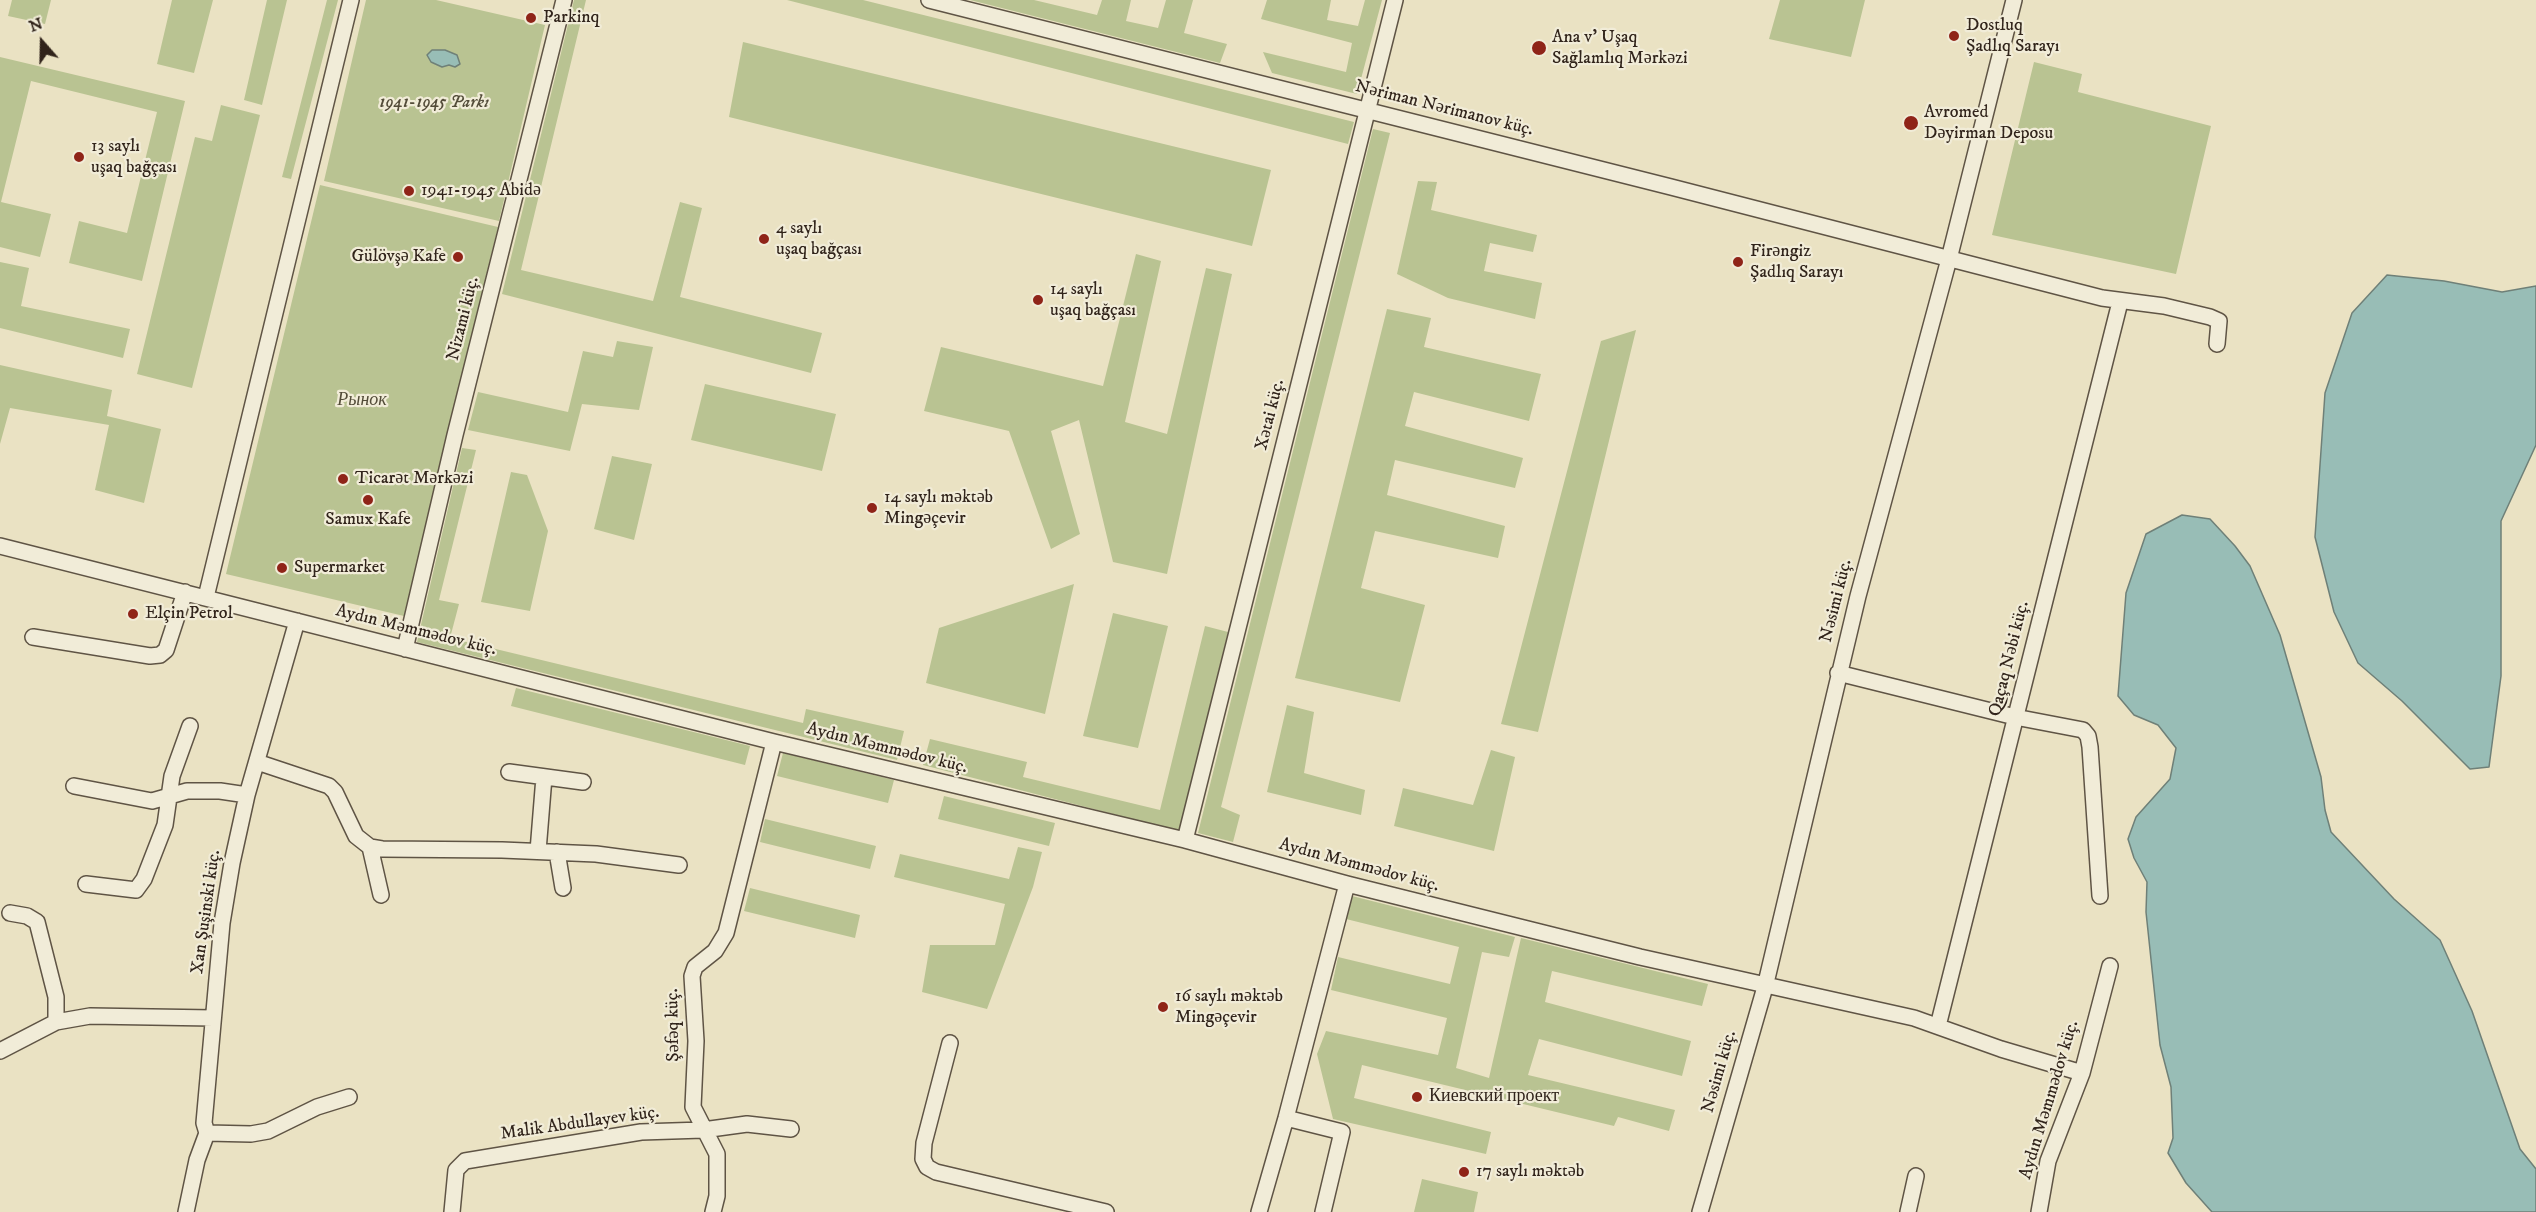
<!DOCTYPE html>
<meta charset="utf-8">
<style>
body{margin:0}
#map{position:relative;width:2536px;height:1212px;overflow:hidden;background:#eae2c3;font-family:"IM FELL DW Pica",serif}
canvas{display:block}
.north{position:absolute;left:12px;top:12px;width:60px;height:60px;-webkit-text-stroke:4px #f1ecd8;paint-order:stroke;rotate:340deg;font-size:16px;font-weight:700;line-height:24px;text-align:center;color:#31241b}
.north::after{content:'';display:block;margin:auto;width:21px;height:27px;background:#31241b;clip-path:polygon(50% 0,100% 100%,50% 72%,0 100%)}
</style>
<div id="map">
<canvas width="2536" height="1212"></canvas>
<div class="north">N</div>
</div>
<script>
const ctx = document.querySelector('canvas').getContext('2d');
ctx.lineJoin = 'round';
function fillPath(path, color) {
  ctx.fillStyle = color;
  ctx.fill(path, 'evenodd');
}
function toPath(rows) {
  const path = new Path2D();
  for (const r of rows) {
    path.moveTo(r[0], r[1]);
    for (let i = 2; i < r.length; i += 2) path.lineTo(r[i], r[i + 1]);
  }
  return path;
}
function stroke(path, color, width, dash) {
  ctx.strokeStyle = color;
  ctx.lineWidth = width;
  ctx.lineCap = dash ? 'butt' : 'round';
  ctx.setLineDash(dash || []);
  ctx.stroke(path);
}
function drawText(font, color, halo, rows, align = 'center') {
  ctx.font = font + ' "IM FELL DW Pica",serif';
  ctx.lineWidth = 4.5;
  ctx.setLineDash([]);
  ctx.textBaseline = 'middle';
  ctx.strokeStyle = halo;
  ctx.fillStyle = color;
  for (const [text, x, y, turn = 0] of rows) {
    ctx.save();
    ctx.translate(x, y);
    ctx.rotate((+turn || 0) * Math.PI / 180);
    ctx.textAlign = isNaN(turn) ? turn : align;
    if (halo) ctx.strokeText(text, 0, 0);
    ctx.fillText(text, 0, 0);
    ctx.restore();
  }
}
const green = toPath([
 [12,0,51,0,45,24,8,16],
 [172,0,213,0,194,73,157,64],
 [267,0,287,0,262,105,244,100],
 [327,0,338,0,291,179,282,177],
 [366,0,436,0,545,25,499,221,324,181],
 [574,0,586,0,521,270,653,301,680,202,702,208,680,297,822,333,811,373,502,294],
 [787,0,863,0,1354,122,1348,144],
 [970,0,1034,0,1097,15,1102,0,1131,0,1126,21,1158,28,1166,0,1193,0,1184,33,1227,44,1220,63],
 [1267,0,1331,0,1327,20,1358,26,1365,0,1382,0,1357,94,1272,73,1263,52,1346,72,1352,43,1261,19],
 [1780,0,1865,0,1851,57,1769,39],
 [743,42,1271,170,1252,246,729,117],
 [0,57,185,101,142,281,69,263,79,221,127,233,157,112,31,81,1,202,51,214,40,257,0,247],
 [2034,62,2082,74,2078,92,2211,126,2176,274,1992,235],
 [221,105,260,115,192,388,137,374,195,137,212,141],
 [1373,129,1390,133,1221,807,1240,815,1233,842,1198,833],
 [1418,181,1437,182,1431,210,1537,235,1533,252,1490,243,1484,271,1542,283,1535,319,1448,298,1397,274],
 [320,185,498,227,404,616,226,574],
 [1136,254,1161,261,1125,422,1167,434,1206,268,1232,274,1167,574,1113,562,1079,420,1051,431,1080,534,1051,549,1009,431,924,411,941,347,1103,386],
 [0,262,29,268,21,306,130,329,123,358,0,328],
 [1387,309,1431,318,1424,347,1541,374,1529,421,1414,392,1405,426,1523,458,1515,488,1395,460,1387,495,1505,526,1498,558,1375,531,1361,588,1425,605,1400,702,1295,678],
 [1636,330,1538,732,1501,724,1601,341],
 [617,341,653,347,639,410,582,404,570,451,468,430,478,392,568,412,583,351,613,357],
 [0,365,112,390,107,416,161,429,144,503,95,490,109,425,10,408,0,444],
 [705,384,836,414,822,471,691,440],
 [462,448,476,450,439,600,459,604,450,638,803,723,806,709,904,731,897,760,417,642],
 [612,456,652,464,634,540,594,529],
 [511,472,527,475,548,531,530,611,481,602],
 [1074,584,1045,714,926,683,939,628],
 [1113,613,1168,626,1138,748,1083,736],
 [1205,626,1228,632,1179,831,923,765,930,739,1027,762,1023,777,1160,810],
 [516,688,750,746,745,765,511,706],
 [1287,705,1314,712,1304,773,1365,790,1361,815,1267,792],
 [1491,750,1515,757,1494,851,1394,826,1403,788,1473,805],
 [783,753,894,780,888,803,777,776],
 [944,796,1055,823,1049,846,938,819],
 [765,819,876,846,870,869,760,842],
 [1018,847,1042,852,1033,887,987,1009,922,992,930,945,995,945,1005,904,894,877,900,854,1009,879],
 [750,888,860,915,855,938,744,911],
 [1352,896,1515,937,1509,957,1482,952,1456,1068,1489,1078,1521,938,1708,984,1702,1006,1552,971,1545,1002,1691,1041,1682,1076,1539,1039,1528,1075,1675,1110,1669,1131,1618,1117,1614,1126,1362,1065,1354,1098,1491,1132,1486,1154,1333,1119,1317,1054,1326,1031,1438,1055,1447,1018,1331,990,1338,957,1450,984,1459,947,1346,919],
 [1422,1179,1478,1192,1474,1212,1414,1212]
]);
const water = toPath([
 [432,50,445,50,457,55,460,64,455,67,449,65,442,67,431,62,427,55,432,50],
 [2387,275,2444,281,2502,292,2536,286,2536,445,2501,521,2501,676,2489,767,2470,769,2402,701,2358,663,2334,612,2315,537,2325,393,2352,313,2387,275],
 [2182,515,2210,519,2235,546,2250,566,2280,635,2321,777,2325,810,2331,832,2394,899,2440,940,2472,1011,2520,1149,2536,1169,2536,1212,2212,1212,2186,1183,2168,1153,2173,1138,2171,1087,2160,1045,2146,912,2147,882,2134,858,2128,839,2136,817,2170,779,2176,748,2158,725,2134,715,2118,696,2126,593,2146,534,2182,515]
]);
const minor = toPath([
 [929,0,1671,187,2102,298,2164,306,2210,317,2219,321,2217,344],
 [0,546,774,742,1185,840,1347,884,1640,957,1914,1018,2001,1049,2082,1073],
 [206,597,351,0],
 [33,637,150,656,160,655,166,650,185,592],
 [405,649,455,435,564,0],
 [1838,673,2015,717,2083,730,2088,736,2090,747,2100,896],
 [257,762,329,786,335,792,356,836,370,847,382,849,502,850,596,854,679,865],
 [509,772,583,782],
 [74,786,152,801,187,791,220,791,247,795],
 [1185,840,1395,0],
 [370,847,381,895],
 [538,851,544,777],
 [557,852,563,888],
 [86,884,136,890,144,879,165,825,172,776,190,726],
 [10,913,27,916,37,922,56,997,56,1022],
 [1938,1026,2120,302],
 [950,1043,924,1143,923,1159,927,1167,936,1172,1106,1212],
 [0,1051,56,1022,90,1016,213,1018],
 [1286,1118,1342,1132,1323,1212],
 [207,1133,251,1134,268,1131,317,1107,349,1097],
 [186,1212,197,1160,207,1133,204,1123,222,923,232,863,247,795,297,621],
 [452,1212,456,1170,465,1161,641,1132,703,1130,747,1124,791,1129],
 [713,1212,717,1196,717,1154,693,1107,696,1041,692,976,695,967,715,951,726,933,774,742],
 [1259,1212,1286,1118,1347,884],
 [1700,1212,1765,987,1858,596,1949,259,2014,0],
 [1908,1212,1916,1176],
 [2039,1212,2048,1161,2082,1073,2110,966]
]);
const markers = [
 [531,18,6,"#8f2418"],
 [1954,36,6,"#8f2418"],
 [1539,48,8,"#8f2418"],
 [1911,123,8,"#8f2418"],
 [79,157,6,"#8f2418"],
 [409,191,6,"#8f2418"],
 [764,239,6,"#8f2418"],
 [458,257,6,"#8f2418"],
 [1738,262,6,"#8f2418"],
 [1038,300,6,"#8f2418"],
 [343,479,6,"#8f2418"],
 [368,500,6,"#8f2418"],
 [872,508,6,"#8f2418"],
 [282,568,6,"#8f2418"],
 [133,614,6,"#8f2418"],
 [1163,1007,6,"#8f2418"],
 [1417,1097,6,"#8f2418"],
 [1464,1172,6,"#8f2418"]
];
const poiNames = [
 ["Parkinq",543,18],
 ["Dostluq",1966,26],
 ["Şadlıq Sarayı",1966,47],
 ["Ana v' Uşaq",1552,38],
 ["Sağlamlıq Mərkəzi",1552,59],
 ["Avromed",1924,113],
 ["Dəyirman Deposu",1924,134],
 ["13 saylı",91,147],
 ["uşaq bağçası",91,168],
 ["1941-1945 Abidə",421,191],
 ["4 saylı",776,229],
 ["uşaq bağçası",776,250],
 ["Firəngiz",1750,252],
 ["Şadlıq Sarayı",1750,273],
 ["Gülövşə Kafe",446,257,"right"],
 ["14 saylı",1050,290],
 ["uşaq bağçası",1050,311],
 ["Ticarət Mərkəzi",355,479],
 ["14 saylı məktəb",884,498],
 ["Mingəçevir",884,519],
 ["Samux Kafe",368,520,"center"],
 ["Supermarket",294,568],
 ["Elçin Petrol",145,614],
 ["16 saylı məktəb",1175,997],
 ["Mingəçevir",1175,1018],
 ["Киевский проект",1429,1097],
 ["17 saylı məktəb",1476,1172]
];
const parkNames = [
 ["1941-1945 Parkı",434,103],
 ["Рынок",362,401]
];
const streetNames = [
 ["Nəriman Nərimanov küç.",1444,109,14],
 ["Nizami küç.",464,319,-76],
 ["Xətai küç.",1271,415,-76],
 ["Nəsimi küç.",1837,601,-76],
 ["Aydın Məmmədov küç.",416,631,14],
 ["Qaçaq Nəbi küç.",2010,659,-76],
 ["Aydın Məmmədov küç.",887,749,14],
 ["Aydın Məmmədov küç.",1359,866,15],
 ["Xan Şuşinski küç.",207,912,-82],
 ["Şəfəq küç.",674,1025,-91],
 ["Nəsimi küç.",1720,1072,-74],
 ["Aydın Məmmədov küç.",2050,1100,-73],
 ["Malik Abdullayev küç.",580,1124,-8]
];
fillPath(green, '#b9c392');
fillPath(water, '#98bdb6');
stroke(water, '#6f8078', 1.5);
stroke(minor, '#5f5445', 18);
stroke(minor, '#f1ecd8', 15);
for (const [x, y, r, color] of markers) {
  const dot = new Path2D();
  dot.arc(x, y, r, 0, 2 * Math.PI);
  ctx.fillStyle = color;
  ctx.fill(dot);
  stroke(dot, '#f1ecd8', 2);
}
drawText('18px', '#31241b', '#f1ecd8', poiNames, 'left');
drawText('italic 18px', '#534c39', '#f1ecd8', parkNames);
drawText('18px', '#31241b', '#f1ecd8', streetNames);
</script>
